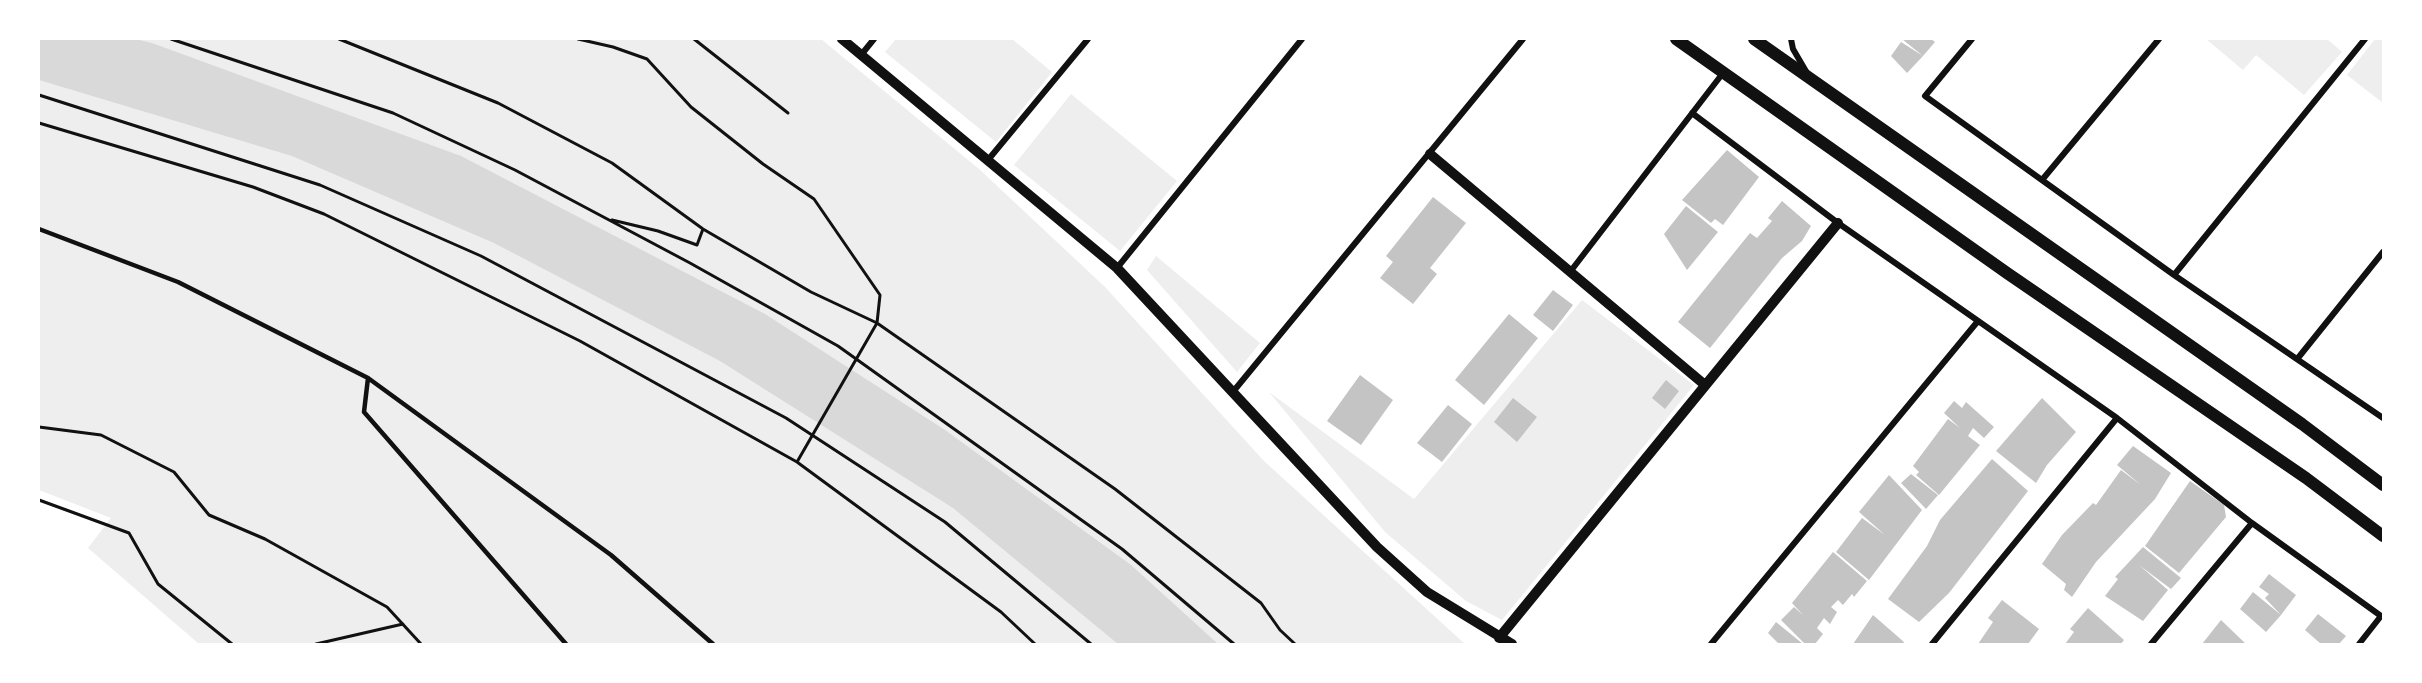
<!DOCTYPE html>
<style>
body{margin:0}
#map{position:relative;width:2422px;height:683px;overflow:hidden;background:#fff;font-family:"DM Sans",sans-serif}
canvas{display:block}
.frame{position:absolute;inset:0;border:40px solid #fff;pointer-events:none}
</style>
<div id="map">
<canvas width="2422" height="683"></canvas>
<div class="frame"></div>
</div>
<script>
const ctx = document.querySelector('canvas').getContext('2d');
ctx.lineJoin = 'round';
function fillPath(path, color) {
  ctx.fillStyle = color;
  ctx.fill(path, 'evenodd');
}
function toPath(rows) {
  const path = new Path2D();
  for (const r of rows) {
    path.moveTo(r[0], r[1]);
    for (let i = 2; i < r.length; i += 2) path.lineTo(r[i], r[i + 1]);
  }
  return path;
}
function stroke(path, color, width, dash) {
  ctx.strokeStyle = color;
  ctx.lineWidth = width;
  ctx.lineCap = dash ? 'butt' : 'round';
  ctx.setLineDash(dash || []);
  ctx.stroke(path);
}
const green = toPath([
 [39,39,821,39,979,169,1105,287,1264,461,1465,644,199,644,88,548,111,518,39,490],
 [896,39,1012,39,1052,72,996,142,885,52],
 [2206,39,2327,39,2342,52,2304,95,2256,55,2243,70],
 [2375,39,2383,39,2383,103,2347,75],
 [1071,94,1177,181,1120,251,1014,165],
 [1156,256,1260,343,1237,372,1147,270],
 [1582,300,1694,385,1502,620,1466,601,1385,532,1269,392,1414,499]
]);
const water = toPath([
 [39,39,135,39,152,43,461,156,765,314,945,430,1131,565,1218,644,1118,644,953,508,720,361,494,243,292,156,39,80]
]);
const building = toPath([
 [1902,39,1931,39,1935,42,1923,56,1907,73,1891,56,1901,42,1923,56],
 [1727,150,1759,177,1723,225,1715,219,1711,223,1682,200],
 [1433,197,1466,223,1430,268,1437,274,1413,304,1380,278,1393,262,1386,256],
 [1782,201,1811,226,1802,241,1782,258,1710,348,1678,322,1750,233,1757,238,1772,221,1768,218],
 [1686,206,1718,232,1687,270,1664,234],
 [1553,290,1573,305,1553,331,1533,315],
 [1509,314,1538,338,1484,405,1455,380],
 [1360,375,1393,400,1361,445,1327,421],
 [1666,380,1679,391,1665,409,1652,398],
 [1513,398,1537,417,1517,442,1494,422],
 [2042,398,2076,432,2047,465,2036,483,1996,451],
 [1954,401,1962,408,1966,402,1994,427,1984,438,1973,428,1968,436,1980,445,1939,495,1916,475,1919,472,1913,466,1948,419,1960,428,1944,413],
 [1448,405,1472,424,1442,462,1417,443],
 [2133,446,2171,473,2155,499,2096,562,2072,597,2064,590,2066,584,2042,564,2062,535,2093,503,2096,505,2121,470,2141,485,2117,465],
 [1992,459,2028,491,1949,593,1919,622,1888,599,1927,546,1940,520],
 [1911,474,1938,495,1926,509,1901,483],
 [1889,475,1922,510,1869,580,1836,552,1862,518,1885,535,1859,512],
 [2190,481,2224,505,2226,517,2179,573,2145,546],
 [2143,547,2181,578,2171,589,2139,565,2168,590,2143,621,2105,596,2118,579,2115,577],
 [1833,552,1867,581,1854,597,1852,594,1843,605,1838,600,1831,607,1837,612,1830,624,1824,618,1817,628,1823,634,1815,644,1805,644,1781,620,1794,607,1803,615,1792,603],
 [2269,574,2296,595,2281,615,2265,598,2269,594,2259,587],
 [2253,592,2281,615,2266,632,2240,609],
 [2002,600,2039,629,2028,644,1978,644,1993,622,1988,618],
 [2088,608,2124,640,2121,644,2065,644,2074,632,2070,629],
 [2318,614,2346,636,2339,644,2321,644,2305,630],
 [1873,615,1904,642,1903,644,1853,644],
 [2221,620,2246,644,2202,644],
 [1776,622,1803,644,1779,644,1768,633]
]);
const path = toPath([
 [171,39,393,113,515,170,690,263,838,346,1122,549,1234,644],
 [339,39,498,103,612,163,703,229,811,292,877,323,1115,489,1261,603,1280,630,1295,644],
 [578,39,613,47,647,59,691,107,763,164,814,199,880,295,877,323,797,462],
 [694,39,788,113],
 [39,95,320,185,481,256,786,418,945,522,1091,644],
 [39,123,253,187,324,214,580,341,797,462,1001,612,1035,644],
 [612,220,658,231,697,245,703,229],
 [39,427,101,435,174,472,209,515,265,539,387,607,421,644],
 [39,500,129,533,158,584,232,644],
 [316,644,403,624]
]);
const service = toPath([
 [39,229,178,282,368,378,611,555,713,644],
 [368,378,364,412,566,644]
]);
const minor = toPath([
 [1791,39,1793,49,1807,73],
 [1972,39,1925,96,2174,275,2383,418],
 [861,55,874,39],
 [1692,113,1838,223,2117,418,2252,523,2381,616,2359,644],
 [988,160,1088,39],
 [2042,180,2159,39],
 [1117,268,1302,39],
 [1570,272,1723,73],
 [2174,275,2365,39],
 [2298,358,2383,252],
 [1232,393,1523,39],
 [1711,644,1978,321],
 [1932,644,2117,418],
 [2151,644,2252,523]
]);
const tertiary = toPath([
 [842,39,1117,268,1377,547,1427,592,1512,644],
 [1430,154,1705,385],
 [1499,638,1838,223]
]);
const secondary = toPath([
 [1676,39,2007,273,2306,478,2383,536],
 [1754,39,2302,424,2383,485]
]);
fillPath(green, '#eee');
fillPath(water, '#d9d9d9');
fillPath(building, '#c4c4c4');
stroke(path, '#111', 3);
stroke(service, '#111', 4.5);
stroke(minor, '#111', 6);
stroke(tertiary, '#111', 10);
stroke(secondary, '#111', 12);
</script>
